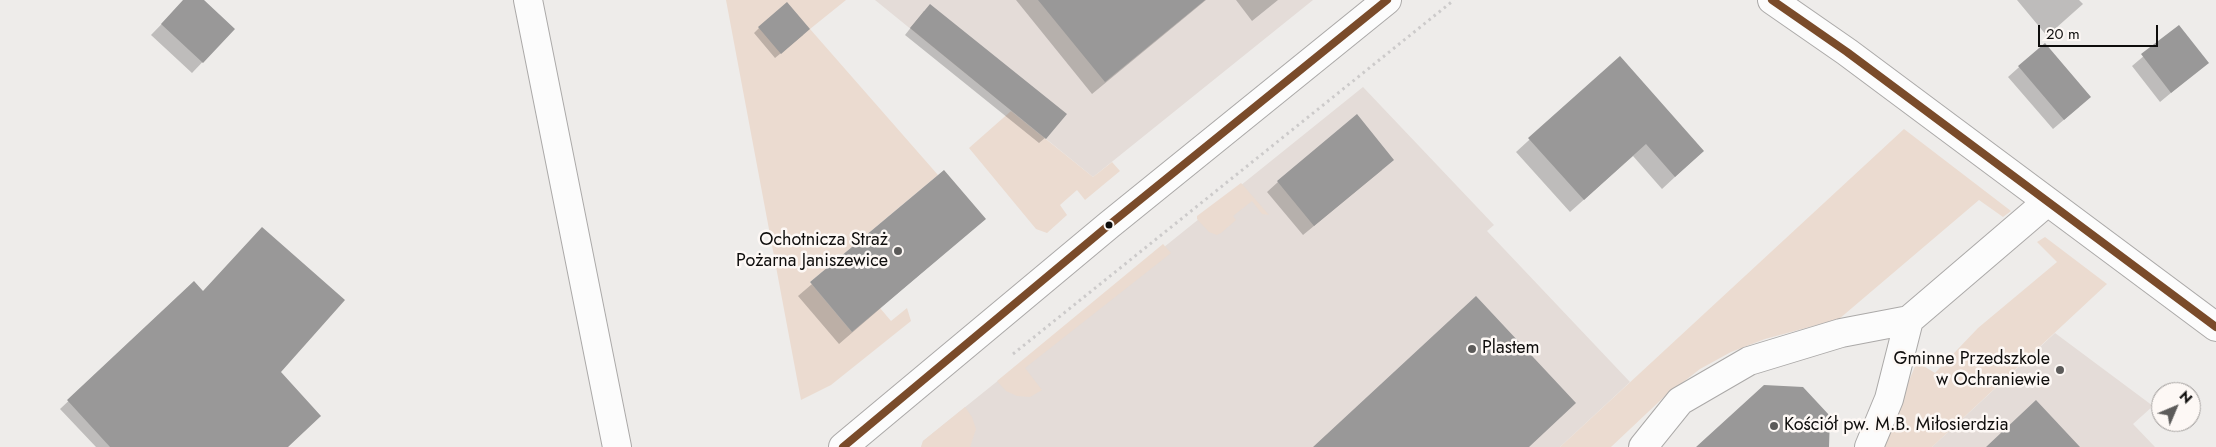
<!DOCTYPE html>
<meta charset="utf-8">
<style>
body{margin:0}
#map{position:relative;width:2216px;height:447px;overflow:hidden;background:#eeecea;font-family:Jost,sans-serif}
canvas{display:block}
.north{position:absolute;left:2151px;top:382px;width:50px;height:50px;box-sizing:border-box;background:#fdf8f5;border:1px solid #9d9a98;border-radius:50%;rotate:45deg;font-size:14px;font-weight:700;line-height:20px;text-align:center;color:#0e0d0c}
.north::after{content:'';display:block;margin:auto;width:18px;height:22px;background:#5c5b5a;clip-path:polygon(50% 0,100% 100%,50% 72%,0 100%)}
.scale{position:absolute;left:2038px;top:25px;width:120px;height:22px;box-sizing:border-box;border:2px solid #0e0d0c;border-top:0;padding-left:6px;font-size:15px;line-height:18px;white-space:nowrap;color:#0e0d0c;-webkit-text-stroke:4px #fdf8f5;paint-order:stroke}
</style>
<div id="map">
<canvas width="2216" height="447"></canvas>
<div class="north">N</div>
<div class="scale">20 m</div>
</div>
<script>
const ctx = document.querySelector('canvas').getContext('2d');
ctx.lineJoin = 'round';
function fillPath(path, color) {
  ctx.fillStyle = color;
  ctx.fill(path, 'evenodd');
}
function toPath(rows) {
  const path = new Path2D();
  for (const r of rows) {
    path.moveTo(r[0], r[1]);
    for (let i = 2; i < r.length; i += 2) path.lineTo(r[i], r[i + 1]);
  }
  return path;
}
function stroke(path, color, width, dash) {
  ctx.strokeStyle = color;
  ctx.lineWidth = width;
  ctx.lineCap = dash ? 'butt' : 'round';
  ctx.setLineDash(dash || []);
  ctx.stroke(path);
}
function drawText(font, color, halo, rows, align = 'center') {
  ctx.font = font + ' Jost,sans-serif';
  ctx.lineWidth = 5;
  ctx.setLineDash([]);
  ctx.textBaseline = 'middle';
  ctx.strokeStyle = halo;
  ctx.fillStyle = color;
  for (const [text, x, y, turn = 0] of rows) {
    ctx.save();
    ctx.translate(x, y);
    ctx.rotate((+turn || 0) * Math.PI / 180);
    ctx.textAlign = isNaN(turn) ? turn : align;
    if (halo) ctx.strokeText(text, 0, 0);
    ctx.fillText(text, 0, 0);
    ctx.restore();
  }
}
const built = toPath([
 [875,0,1313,0,1093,177],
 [1363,87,1494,225,1487,231,1630,382,1560,447,921,447,923,441],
 [2055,333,2153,406,2133,424,2155,447,1932,447]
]);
const green = toPath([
 [726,0,846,0,810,29,938,175,810,282,852,332,880,308,891,321,907,308,911,321,831,385,801,400],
 [1011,111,1093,177,1112,162,1120,171,1085,200,1077,190,1060,205,1067,215,1047,233,1036,229,969,148],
 [1904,129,2011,211,2003,217,1979,200,1839,319,1765,339,1731,352,1700,369,1664,397,1611,447,1560,447],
 [1241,183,1269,215,1262,214,1252,201,1233,216,1236,220,1221,233,1217,235,1209,232,1197,219,1197,216],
 [2045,237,2107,284,1932,447,1880,447,1917,362,1935,373,1978,328,2057,262,2037,242],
 [1163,244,1171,253,1025,368,1042,390,1030,397,1017,396,1006,391,997,381],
 [965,407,972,417,976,429,970,447,921,447,923,441]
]);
const shadow = toPath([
 [185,0,203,0,234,29,192,73,151,35],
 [1016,0,1206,0,1092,94],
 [1236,0,1278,0,1252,21],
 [2017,0,2079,0,2083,4,2047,36],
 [924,11,1045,138,1039,143,905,35],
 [2178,27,2207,63,2160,102,2132,66],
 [759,28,803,35,775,58,754,33],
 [2045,44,2079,107,2053,129,2008,77],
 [1619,58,1703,151,1662,189,1633,156,1570,212,1516,152],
 [1382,170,1303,235,1267,192,1278,182],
 [944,171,984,219,839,344,798,296],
 [194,283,279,372,287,447,96,447,60,409]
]);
const building = toPath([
 [183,0,204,0,235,29,203,63,161,24],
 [1038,0,1205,0,1105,82],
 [787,2,810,29,781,54,758,27],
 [930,4,1067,114,1046,139,910,28],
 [2179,25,2209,63,2171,93,2141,54],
 [2045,43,2091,97,2064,120,2018,66],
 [1620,56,1704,151,1675,177,1646,144,1584,200,1528,138],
 [1357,114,1394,160,1314,226,1277,181],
 [944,170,986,219,852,332,810,282],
 [262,227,345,300,281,372,321,416,288,447,110,447,67,400,194,281,203,291],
 [1476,296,1576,403,1529,447,1313,447],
 [1764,385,1803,387,1830,416,1829,447,1696,447],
 [2036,400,2080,447,1986,447]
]);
const path = toPath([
 [1013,354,1454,0]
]);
const minor = toPath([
 [528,0,617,447],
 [1772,0,1847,52,2216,327],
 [843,447,1109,225,1387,0],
 [1643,447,1680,401,1749,361,1841,333,1909,320,2047,202],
 [1869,447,1889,399,1909,320]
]);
const bus1 = toPath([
 [1772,0,1847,52,2216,327],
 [843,447,1109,225,1387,0]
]);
const markers = [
 [1109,225,4.5,"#0e0d0c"],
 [898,251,5,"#5c5b5a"],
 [1472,349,5,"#5c5b5a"],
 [2060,370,5,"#5c5b5a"],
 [1774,426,5,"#5c5b5a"]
];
const poiNames = [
 ["Ochotnicza Straż",888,241],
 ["Pożarna Janiszewice",888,262],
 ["Plastem",1482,349,"left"],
 ["Gminne Przedszkole",2050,360],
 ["w Ochraniewie",2050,381],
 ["Kościół pw. M.B. Miłosierdzia",1784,426,"left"]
];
fillPath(built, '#e4dcd8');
fillPath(green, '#ebdbd0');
fillPath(shadow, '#0003');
fillPath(building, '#999898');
stroke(minor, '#aba9a8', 30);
stroke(path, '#cccaca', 3, [2.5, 4]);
stroke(minor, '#fcfcfc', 28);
stroke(bus1, '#7a4b2a', 8);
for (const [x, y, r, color] of markers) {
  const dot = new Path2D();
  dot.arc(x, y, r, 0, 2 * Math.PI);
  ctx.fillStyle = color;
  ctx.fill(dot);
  stroke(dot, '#fdf8f5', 2);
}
drawText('18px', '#0e0d0c', '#fdf8f5', poiNames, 'right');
</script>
